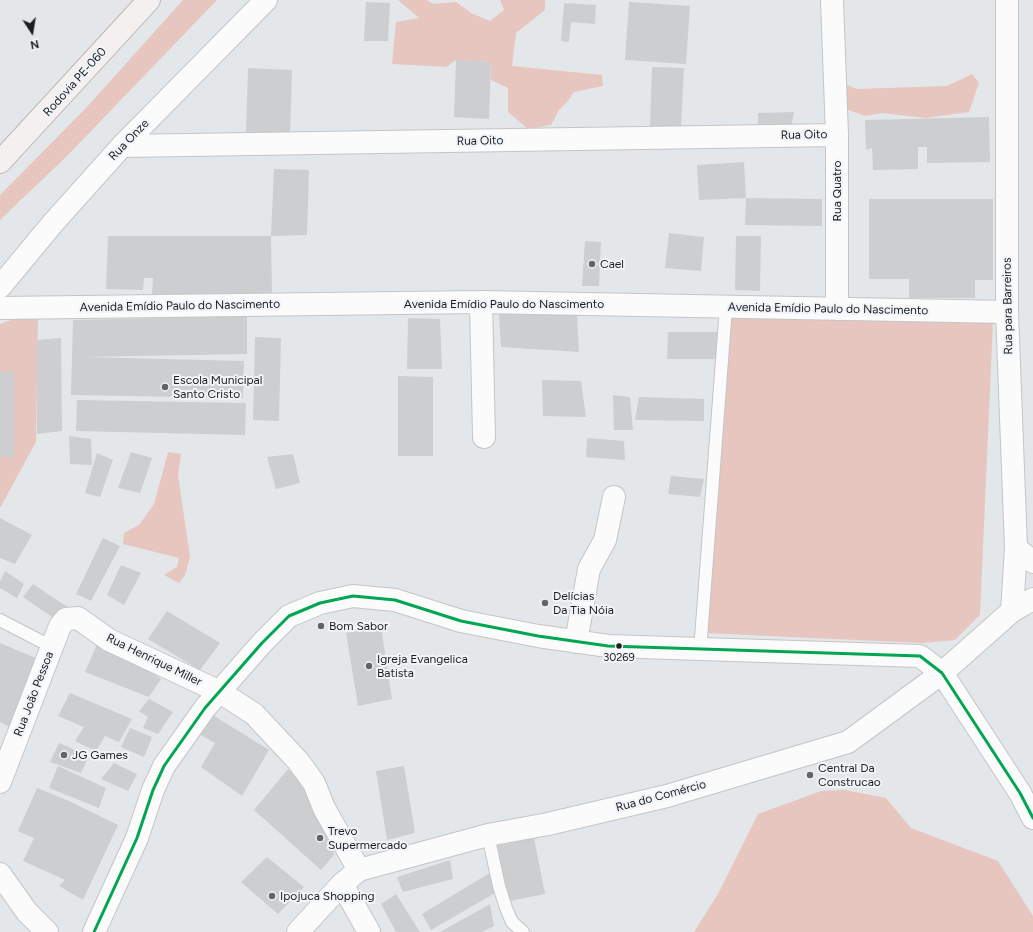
<!DOCTYPE html>
<meta charset="utf-8">
<style>
body{margin:0}
#map{position:relative;width:1033px;height:932px;overflow:hidden;background:#e4e7e9;font-family:Figtree,sans-serif}
canvas{display:block}
.north{position:absolute;left:12px;top:12px;width:40px;height:40px;-webkit-text-stroke:3px #f0f4f8;paint-order:stroke;rotate:168deg;font-size:11px;font-weight:700;line-height:16px;text-align:center;color:#1d1e1f}
.north::after{content:'';display:block;margin:auto;width:14px;height:18px;background:#1d1e1f;clip-path:polygon(50% 0,100% 100%,50% 72%,0 100%)}
</style>
<div id="map">
<canvas width="1033" height="932"></canvas>
<div class="north">N</div>
</div>
<script>
const ctx = document.querySelector('canvas').getContext('2d');
ctx.lineJoin = 'round';
function fillPath(path, color) {
  ctx.fillStyle = color;
  ctx.fill(path, 'evenodd');
}
function toPath(rows) {
  const path = new Path2D();
  for (const r of rows) {
    path.moveTo(r[0], r[1]);
    for (let i = 2; i < r.length; i += 2) path.lineTo(r[i], r[i + 1]);
  }
  return path;
}
function stroke(path, color, width, dash) {
  ctx.strokeStyle = color;
  ctx.lineWidth = width;
  ctx.lineCap = dash ? 'butt' : 'round';
  ctx.setLineDash(dash || []);
  ctx.stroke(path);
}
function drawText(font, color, halo, rows, align = 'center') {
  ctx.font = font + ' Figtree,sans-serif';
  ctx.lineWidth = 4;
  ctx.setLineDash([]);
  ctx.textBaseline = 'middle';
  ctx.strokeStyle = halo;
  ctx.fillStyle = color;
  for (const [text, x, y, turn = 0] of rows) {
    ctx.save();
    ctx.translate(x, y);
    ctx.rotate((+turn || 0) * Math.PI / 180);
    ctx.textAlign = isNaN(turn) ? turn : align;
    if (halo) ctx.strokeText(text, 0, 0);
    ctx.fillText(text, 0, 0);
    ctx.restore();
  }
}
const green = toPath([
 [183,0,217,0,68,155,0,220,0,195,86,108],
 [398,0,427,0,433,4,456,2,471,13,490,21,504,10,500,0,545,0,545,10,516,33,512,66,602,75,603,86,574,92,568,101,559,110,551,125,528,129,508,112,508,88,491,80,491,62,456,60,446,67,392,64,396,22,419,18],
 [972,74,979,83,969,112,926,118,882,113,865,116,846,109,847,85,857,89,947,86],
 [30,313,38,319,36,442,0,508,0,324],
 [727,317,993,321,980,615,955,640,922,643,703,633],
 [168,452,181,454,178,475,190,557,185,575,179,583,164,575,177,567,179,558,123,544,124,533,139,525,154,504],
 [845,790,886,798,911,828,998,861,1033,916,1033,932,694,932,718,894,758,814,821,791]
]);
const building = toPath([
 [366,2,390,3,388,41,364,41],
 [629,2,690,6,686,64,625,60],
 [564,3,596,5,595,24,571,22,569,42,561,41],
 [456,60,491,62,489,119,454,117],
 [652,67,684,68,681,127,650,126],
 [248,68,292,70,290,135,246,134],
 [794,112,791,128,758,127,758,113],
 [989,117,990,162,927,163,927,147,918,147,918,169,873,170,872,148,866,150,865,120],
 [744,162,746,198,699,200,697,165],
 [274,169,309,170,307,235,271,236,272,295,152,294,153,278,144,278,143,290,106,289,108,236,271,236],
 [746,198,822,199,822,226,745,225],
 [869,199,993,199,993,280,975,280,975,298,909,298,909,279,869,279],
 [669,233,704,237,701,271,665,268],
 [736,236,761,236,760,291,735,290],
 [585,241,601,242,599,286,582,286],
 [499,313,577,315,579,352,501,347],
 [247,316,247,354,84,357,244,361,243,398,71,395,73,320],
 [408,318,440,319,442,369,407,369],
 [668,332,719,332,717,359,667,359],
 [255,337,281,338,279,421,253,420],
 [61,338,62,431,37,434,37,340],
 [0,372,14,372,14,457,0,457],
 [398,376,433,377,433,456,398,456],
 [542,380,581,381,586,417,543,416],
 [613,395,630,397,633,430,614,430],
 [639,397,704,399,704,421,635,420],
 [77,400,246,403,245,435,76,431],
 [69,436,91,439,92,465,70,464],
 [587,438,624,441,625,460,586,457],
 [131,452,152,458,140,493,118,488],
 [97,453,113,460,100,497,85,493],
 [293,454,300,483,276,489,267,457],
 [671,476,704,479,700,497,668,494],
 [0,518,32,535,15,564,0,558],
 [103,538,120,546,91,601,76,594],
 [121,565,141,573,124,605,107,595],
 [5,571,24,584,17,598,0,588,0,582],
 [33,584,69,608,59,622,23,597],
 [167,611,220,643,200,670,148,639],
 [381,627,392,699,358,706,346,633],
 [99,640,161,679,149,697,85,672],
 [0,643,38,659,11,728,0,722],
 [70,693,132,719,119,742,105,736,96,751,75,741,84,727,58,716],
 [149,699,173,712,158,734,143,728,148,717,139,711],
 [208,712,269,750,242,796,201,767,215,743,197,733],
 [130,728,152,737,144,757,121,747],
 [59,743,89,756,81,773,50,762],
 [114,763,137,774,128,791,101,779],
 [58,766,106,788,99,808,49,788],
 [404,766,415,833,387,840,376,771],
 [288,769,309,791,331,837,334,855,321,870,254,810],
 [37,788,69,801,118,825,83,900,59,886,65,880,23,861,34,838,18,831],
 [534,838,545,894,509,901,496,846],
 [267,857,304,887,278,914,241,882],
 [450,860,453,879,403,892,397,877],
 [493,871,495,893,431,930,422,914],
 [396,894,420,932,396,932,381,904],
 [490,904,494,926,482,932,440,932]
]);
const service = toPath([
 [0,620,52,647],
 [700,651,726,307],
 [488,835,499,886,506,908,512,922,523,932]
]);
const minor = toPath([
 [832,0,837,135,837,309],
 [122,146,837,135],
 [481,302,484,437],
 [0,308,481,302,1007,312],
 [1016,548,1033,562],
 [1012,611,1033,599],
 [576,642,589,569,605,540,614,497],
 [0,782,60,626,66,619,78,618,109,640,220,692,254,714,298,761,314,783,324,808,359,870],
 [0,874,27,912,47,932],
 [342,884,369,932],
 [94,932,137,838,153,790,164,766,205,708,262,643,289,616,320,603,353,596,395,600,461,621,538,636,608,646,920,656,942,673,1020,793,1033,818]
]);
const tertiary = toPath([
 [0,287,53,223,122,146,266,0],
 [298,932,342,884,359,870,488,835,548,824,667,796,848,742,942,673,1012,611,1016,548,1007,312,1007,0]
]);
const primary = toPath([
 [0,162,149,0]
]);
const bus1 = toPath([
 [94,932,137,838,153,790,164,766,205,708,262,643,289,616,320,603,353,596,395,600,461,621,538,636,608,646,920,656,942,673,1020,793,1033,818]
]);
const markers = [
 [592,264,4,"#636466"],
 [165,387,4,"#636466"],
 [545,603,4,"#636466"],
 [321,626,4,"#636466"],
 [619,646,3.5,"#1d1e1f"],
 [369,666,4,"#636466"],
 [64,755,4,"#636466"],
 [810,775,4,"#636466"],
 [320,838,4,"#636466"],
 [272,896,4,"#636466"]
];
const busNames = [
 ["30269",619,658]
];
const streetNames = [
 ["Rodovia PE-060",75,82,-48],
 ["Rua Oito",804,135,-1],
 ["Rua Onze",129,140,-46],
 ["Rua Oito",480,141,-1],
 ["Rua Quatro",837,191,-90],
 ["Avenida Emídio Paulo do Nascimento",504,304],
 ["Avenida Emídio Paulo do Nascimento",180,306,-1],
 ["Rua para Barreiros",1008,306,-91],
 ["Avenida Emídio Paulo do Nascimento",828,309,1],
 ["Rua Henrique Miller",154,660,26],
 ["Rua João Pessoa",34,694,-69],
 ["Rua do Comércio",661,796,-15]
];
const poiNames = [
 ["Cael",600,264],
 ["Escola Municipal",173,380],
 ["Santo Cristo",173,394],
 ["Delícias",553,596],
 ["Da Tia Nóia",553,610],
 ["Bom Sabor",329,626],
 ["Igreja Evangelica",377,659],
 ["Batista",377,673],
 ["JG Games",72,755],
 ["Central Da",818,768],
 ["Construcao",818,782],
 ["Trevo",328,831],
 ["Supermercado",328,845],
 ["Ipojuca Shopping",280,896]
];
fillPath(green, '#e6c6be');
fillPath(building, '#cccecf');
stroke(service, '#c3c5c7', 14);
stroke(minor, '#c3c5c7', 24);
stroke(tertiary, '#c3c5c7', 24);
stroke(primary, '#bbb5b4', 24);
stroke(service, '#fbfbfc', 12);
stroke(minor, '#fbfbfc', 22);
stroke(tertiary, '#fbfbfc', 22);
stroke(primary, '#f4f0f0', 22);
stroke(bus1, '#00a651', 3);
for (const [x, y, r, color] of markers) {
  const dot = new Path2D();
  dot.arc(x, y, r, 0, 2 * Math.PI);
  ctx.fillStyle = color;
  ctx.fill(dot);
  stroke(dot, '#f0f4f8', 1.5);
}
drawText('11px', '#1d1e1f', '#f0f4f8', busNames);
drawText('12px', '#1d1e1f', '#f0f4f8', streetNames);
drawText('12px', '#1d1e1f', '#f0f4f8', poiNames, 'left');
</script>
